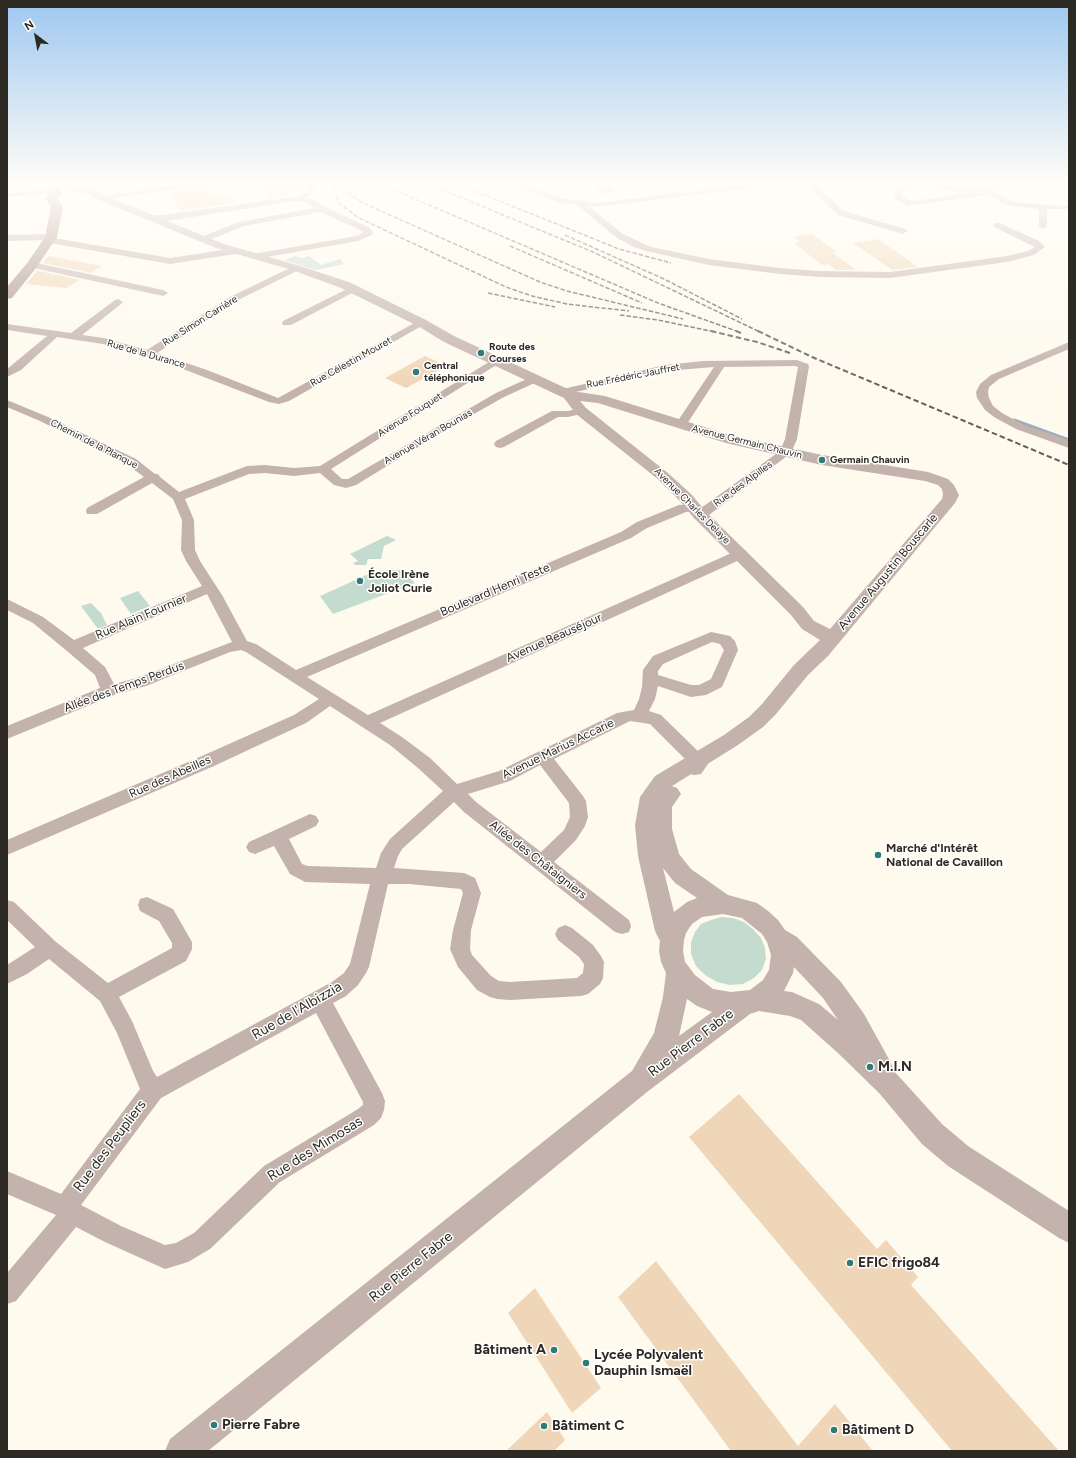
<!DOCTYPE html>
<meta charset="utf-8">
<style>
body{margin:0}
#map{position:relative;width:1076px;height:1458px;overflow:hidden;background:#fefaee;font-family:Figtree,sans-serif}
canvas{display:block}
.frame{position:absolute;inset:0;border:8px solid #2c2a22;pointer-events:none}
.north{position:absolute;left:16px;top:16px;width:40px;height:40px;-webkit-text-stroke:3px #fff;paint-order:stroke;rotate:328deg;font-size:11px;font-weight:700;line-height:16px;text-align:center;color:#2c2a22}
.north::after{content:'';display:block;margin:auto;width:14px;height:18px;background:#2c2a22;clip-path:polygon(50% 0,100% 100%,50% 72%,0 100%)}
</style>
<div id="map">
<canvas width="1076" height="1458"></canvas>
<div class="frame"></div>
<div class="north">N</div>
</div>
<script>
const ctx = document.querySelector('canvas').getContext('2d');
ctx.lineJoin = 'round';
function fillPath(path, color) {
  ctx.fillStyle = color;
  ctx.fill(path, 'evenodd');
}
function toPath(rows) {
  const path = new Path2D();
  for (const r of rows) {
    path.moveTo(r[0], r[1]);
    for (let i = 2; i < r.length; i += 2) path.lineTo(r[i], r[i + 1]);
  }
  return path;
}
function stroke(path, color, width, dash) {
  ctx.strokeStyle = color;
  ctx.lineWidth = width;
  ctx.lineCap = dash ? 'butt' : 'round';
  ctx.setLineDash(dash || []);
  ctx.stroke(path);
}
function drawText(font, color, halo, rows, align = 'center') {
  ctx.font = font + ' Figtree,sans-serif';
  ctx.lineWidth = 3;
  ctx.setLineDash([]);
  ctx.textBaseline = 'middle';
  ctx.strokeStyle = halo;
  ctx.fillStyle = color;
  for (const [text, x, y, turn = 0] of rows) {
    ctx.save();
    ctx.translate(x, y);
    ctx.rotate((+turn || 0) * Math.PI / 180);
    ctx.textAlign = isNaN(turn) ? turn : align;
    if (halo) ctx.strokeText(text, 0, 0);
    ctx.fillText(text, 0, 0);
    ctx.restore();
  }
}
const green = toPath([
 [295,256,303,258,309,256,321,265,340,259,344,264,315,270,284,260],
 [387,536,396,540,384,546,381,559,368,559,366,565,355,565,353,563,358,561,350,554],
 [404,570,415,583,333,614,320,596,375,571],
 [138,591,150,606,131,614,120,598],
 [91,603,101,613,107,625,98,629,81,606],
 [721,917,733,918,744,922,753,929,761,938,765,948,766,959,762,970,754,978,743,984,730,985,717,982,705,975,696,966,691,954,691,942,695,932,701,924,711,920]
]);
const stream = toPath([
 [1014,420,1069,440]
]);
const building = toPath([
 [258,184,304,184,305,190,287,194,289,196,269,199],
 [205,186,208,198,230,194,236,203,180,211,174,201,172,201,171,192],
 [812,234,836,251,832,252,856,270,836,270,829,264,822,265,794,243,800,242,794,237],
 [878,239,918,267,892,270,853,243],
 [48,256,54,257,102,266,91,273,43,263],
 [37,271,39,271,80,280,66,288,26,284],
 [425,356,447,366,406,388,385,378],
 [739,1094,877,1249,886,1240,918,1277,911,1285,1059,1451,952,1451,689,1137],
 [656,1261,798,1446,835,1404,873,1451,731,1451,618,1297],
 [535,1288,601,1388,572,1413,508,1313],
 [547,1412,565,1440,554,1451,506,1451]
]);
const minor = toPath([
 [186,184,205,184,201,186,120,197,105,201,101,199,102,197,120,193,186,184],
 [305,184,313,184,315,192,306,198,312,199,325,207,370,228,373,233,372,235,358,241,256,259,253,258,251,256,253,254,356,236,364,232,321,212,244,226,204,242,200,239,201,237,239,222,315,208,307,203,295,201,167,221,154,222,150,219,154,216,294,197,307,191,305,184],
 [511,184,522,184,565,199,597,203,750,184,771,184,767,186,597,207,588,206,623,234,651,247,709,259,780,268,820,271,890,272,1007,256,1028,251,1035,247,994,227,993,225,997,222,1039,241,1045,247,1034,255,1007,262,890,278,820,277,780,274,709,265,646,251,634,247,617,238,577,205,561,203,511,184],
 [595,184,603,184,607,189,604,184,612,184,616,191,612,193,600,193,595,184],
 [806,184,814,184,844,211,906,229,907,231,903,234,838,215,806,184],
 [908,184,939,184,959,189,982,185,1021,184,1017,186,991,189,1007,199,1015,202,1060,206,1069,205,1069,209,1047,209,1047,226,1043,229,1039,226,1039,209,1011,206,1001,203,990,195,908,206,896,200,894,194,895,188,908,184],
 [914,187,935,187,959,193,984,191,912,201,903,197,902,191,914,187],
 [53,188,57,190,56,192,47,194,7,197,7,193,46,190,53,188],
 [51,234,54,235,54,238,170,258,236,248,240,251,236,254,170,264,49,243,45,240,7,241,7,235,51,234],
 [32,262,163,290,168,293,163,296,29,267,27,265,32,262],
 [296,265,299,266,301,268,299,270,238,300,157,353,207,370,278,398,418,321,426,321,427,323,289,401,279,404,269,402,157,359,103,344,57,337,21,370,7,377,7,369,47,336,7,330,7,324,71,333,115,300,118,299,123,302,121,304,82,335,104,338,147,350,232,296,296,265],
 [353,286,356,287,358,289,356,291,291,325,283,325,282,323,283,321,353,286],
 [1069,342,1069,349,999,379,989,387,988,392,989,398,993,406,1002,413,1024,425,1069,440,1069,448,1016,429,994,417,985,410,977,398,976,392,980,384,991,375,1069,342],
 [497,357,502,360,501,362,331,469,342,479,348,479,496,393,531,377,535,376,540,379,539,381,504,397,451,427,356,485,346,488,334,485,320,473,294,476,265,473,249,474,185,499,194,520,195,550,200,561,222,595,247,641,256,644,296,670,621,532,637,522,679,505,695,504,700,505,701,508,780,451,785,439,798,367,795,366,724,367,685,427,681,428,677,427,675,425,714,367,665,371,563,395,559,394,557,392,559,390,665,365,703,361,797,360,808,364,809,366,797,439,791,453,705,518,695,518,694,515,697,511,686,512,647,528,631,538,307,677,368,715,736,551,741,550,746,551,748,554,746,557,380,723,402,737,430,758,457,784,499,771,617,713,634,710,639,699,642,687,643,670,653,656,711,632,730,636,735,641,738,650,722,687,706,695,691,697,658,686,655,699,649,711,661,715,706,759,708,764,701,774,695,775,689,774,687,769,690,764,650,724,630,721,554,759,583,796,586,801,588,817,585,826,576,840,554,862,629,920,631,926,629,932,622,934,615,932,464,812,454,802,402,849,398,856,394,868,464,873,475,878,481,893,471,930,470,949,472,955,491,976,499,981,510,982,577,978,583,973,584,964,579,957,558,940,555,934,558,928,565,925,572,928,593,945,601,956,604,962,603,978,600,984,588,994,581,996,510,1000,497,999,490,997,477,990,458,967,450,949,453,930,463,893,461,889,409,884,388,884,369,967,366,973,358,985,346,996,333,1003,382,1093,385,1101,384,1110,381,1118,374,1125,280,1182,210,1249,188,1262,165,1269,105,1242,76,1227,16,1301,7,1304,7,1273,56,1215,7,1194,7,1171,61,1194,140,1089,117,1033,100,1001,49,959,27,974,7,984,7,965,35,947,7,920,7,900,14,902,56,942,108,983,172,948,172,943,159,921,140,911,138,905,140,899,147,897,173,909,192,942,192,949,186,961,119,997,132,1021,153,1071,157,1077,332,982,344,973,350,964,370,884,305,882,290,874,274,846,255,854,249,852,246,847,249,842,310,814,316,816,319,821,316,826,289,839,302,864,308,866,376,868,381,853,390,839,443,791,418,768,390,745,330,706,306,723,214,766,7,855,7,840,202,756,294,715,319,699,246,652,241,650,230,652,146,686,114,695,7,739,7,726,100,688,95,675,67,651,33,623,7,610,7,599,43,617,74,640,202,586,186,561,181,550,182,520,173,499,152,483,97,514,87,514,86,511,87,508,144,477,128,465,40,421,7,407,7,400,48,417,136,459,155,474,158,474,160,477,179,492,247,466,265,465,294,468,320,466,497,357],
 [207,594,232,642,137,678,114,684,105,667,83,648,207,594],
 [712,642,720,644,724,650,711,679,699,685,691,685,658,675,658,671,663,664,712,642],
 [540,765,569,803,570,817,564,830,541,852,476,802,468,794,510,781,540,765],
 [316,1013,363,1102,363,1105,358,1109,264,1166,194,1233,176,1243,165,1245,121,1226,81,1205,161,1098,316,1013],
 [581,408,585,409,587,411,585,413,568,417,558,417,504,447,500,448,496,447,494,444,496,441,552,411,568,411,581,408]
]);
const tertiary = toPath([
 [70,185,92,188,104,195,224,244,300,266,349,282,426,320,454,336,572,391,605,396,730,435,822,455,928,472,948,479,954,485,959,495,955,503,828,656,808,675,776,714,763,727,738,745,672,786,677,788,681,794,672,807,672,829,679,854,691,869,728,895,757,903,768,911,778,920,785,930,797,937,841,982,864,1014,890,1061,894,1071,942,1124,968,1146,1069,1211,1069,1243,1059,1238,948,1166,922,1144,879,1093,839,1054,801,1020,790,1016,759,1011,750,1014,647,1092,208,1451,165,1451,170,1439,632,1071,654,1033,663,997,666,973,661,962,659,951,660,941,655,931,638,856,635,825,640,797,655,776,724,735,749,717,762,704,794,665,820,640,802,629,791,615,694,518,680,501,659,480,576,414,564,398,444,342,418,326,341,288,292,270,216,248,96,199,85,193,66,190,65,188,70,185],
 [580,401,598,403,726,443,822,465,925,481,938,485,942,489,943,495,942,499,830,629,814,621,803,607,706,512,692,495,669,474,586,408,580,401],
 [663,868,675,883,697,898,687,902,674,912,663,868],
 [723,914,742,918,762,934,767,942,771,955,769,970,763,980,750,990,731,992,713,989,695,975,685,962,683,951,684,940,686,933,692,924,702,917,723,914],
 [794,967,823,998,838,1020,819,1004,792,992,784,991,793,973,794,967],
 [687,999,697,1006,712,1012,679,1036,687,999]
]);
const secondary = toPath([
 [57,189,63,192,57,198,63,207,57,237,36,268,12,298,7,299,7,287,28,262,45,237,51,207,45,198,53,190,57,189]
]);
const railFar1 = toPath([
 [332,184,340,204,359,218,506,287,532,296,567,304,629,311],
 [338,184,345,191,363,203,540,282,567,291,683,319],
 [380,184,658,303,739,332],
 [428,184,593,252,760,332],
 [457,184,619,249,671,263],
 [565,235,664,279,742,319],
 [510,246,642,303],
 [488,293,555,307],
 [620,315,658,320,715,332]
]);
const rail = toPath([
 [711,331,757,342,790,353],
 [736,331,741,333],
 [758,331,812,357,1069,465]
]);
const markers = [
 [481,353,4,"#317a78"],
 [416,372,4,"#317a78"],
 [822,460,4,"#317a78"],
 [360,581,4,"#317a78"],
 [878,855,4,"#317a78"],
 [870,1067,4,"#317a78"],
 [850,1263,4,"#317a78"],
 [554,1350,4,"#317a78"],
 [586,1363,4,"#317a78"],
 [214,1425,4,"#317a78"],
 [544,1426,4,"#317a78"],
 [834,1430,4,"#317a78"]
];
const farStreetnames = [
 ["Rue Simon Carrière",200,321,-32],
 ["Rue de la Durance",146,354,16],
 ["Rue Célestin Mouret",351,362,-29],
 ["Rue Frédéric Jauffret",633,376,-11],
 ["Avenue Fouquet",410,415,-32],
 ["Avenue Véran Bounias",428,437,-30],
 ["Avenue Germain Chauvin",747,442,14],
 ["Chemin de la Planque",94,444,27],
 ["Rue des Alpilles",743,484,-36],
 ["Avenue Charles Delaye",692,506,45]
];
const farPoinames = [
 ["Route des",489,347],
 ["Courses",489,359],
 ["Central",424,366],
 ["téléphonique",424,378],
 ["Germain Chauvin",830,460]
];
const streetNames = [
 ["Avenue Augustin Bouscarle",888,572,-50],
 ["Boulevard Henri Teste",495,590,-23],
 ["Rue Alain Fournier",141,617,-23],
 ["Avenue Beauséjour",554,638,-24],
 ["Allée des Temps Perdus",124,687,-20],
 ["Avenue Marius Accarie",558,749,-26],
 ["Rue des Abeilles",170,777,-24],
 ["Allée des Châtaigniers",538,860,38]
];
const poiNames = [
 ["École Irène",368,574],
 ["Joliot Curie",368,588],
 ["Marché d'Intérêt",886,848],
 ["National de Cavaillon",886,862]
];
const nearStreetnames = [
 ["Rue de l'Albizzia",297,1011,-30],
 ["Rue Pierre Fabre",691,1043,-37],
 ["Rue des Peupliers",110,1146,-53],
 ["Rue des Mimosas",315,1149,-32],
 ["Rue Pierre Fabre",411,1267,-39]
];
const nearPoinames = [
 ["M.I.N",878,1067],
 ["EFIC frigo84",858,1263],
 ["Bâtiment A",546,1350,"right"],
 ["Lycée Polyvalent",594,1355],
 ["Dauphin Ismaël",594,1371],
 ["Pierre Fabre",222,1425],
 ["Bâtiment C",552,1426],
 ["Bâtiment D",842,1430]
];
fillPath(green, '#c4dcd0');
stroke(stream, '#9facbb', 3);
fillPath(building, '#f0d6b8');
fillPath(minor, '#c4b2ac');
fillPath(tertiary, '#c4b2ac');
fillPath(secondary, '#a98e86');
stroke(railFar1, '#615f56', 1.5, [4.5, 2]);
stroke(rail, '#615f56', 2, [5.5, 3]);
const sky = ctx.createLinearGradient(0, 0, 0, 388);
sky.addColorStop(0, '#9ec7f0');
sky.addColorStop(0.47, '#fffdf7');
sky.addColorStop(1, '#fffdf700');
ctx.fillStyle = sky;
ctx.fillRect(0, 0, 1076, 388);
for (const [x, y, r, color] of markers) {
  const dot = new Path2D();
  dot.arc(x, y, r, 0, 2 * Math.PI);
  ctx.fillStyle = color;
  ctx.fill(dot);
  stroke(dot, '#fff', 1.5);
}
drawText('10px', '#2c2a22', '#fff', farStreetnames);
drawText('bold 10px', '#2c2a22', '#fff', farPoinames, 'left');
drawText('12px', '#2c2a22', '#fff', streetNames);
drawText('bold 12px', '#2c2a22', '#fff', poiNames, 'left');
drawText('14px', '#2c2a22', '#fff', nearStreetnames);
drawText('bold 14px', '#2c2a22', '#fff', nearPoinames, 'left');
</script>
